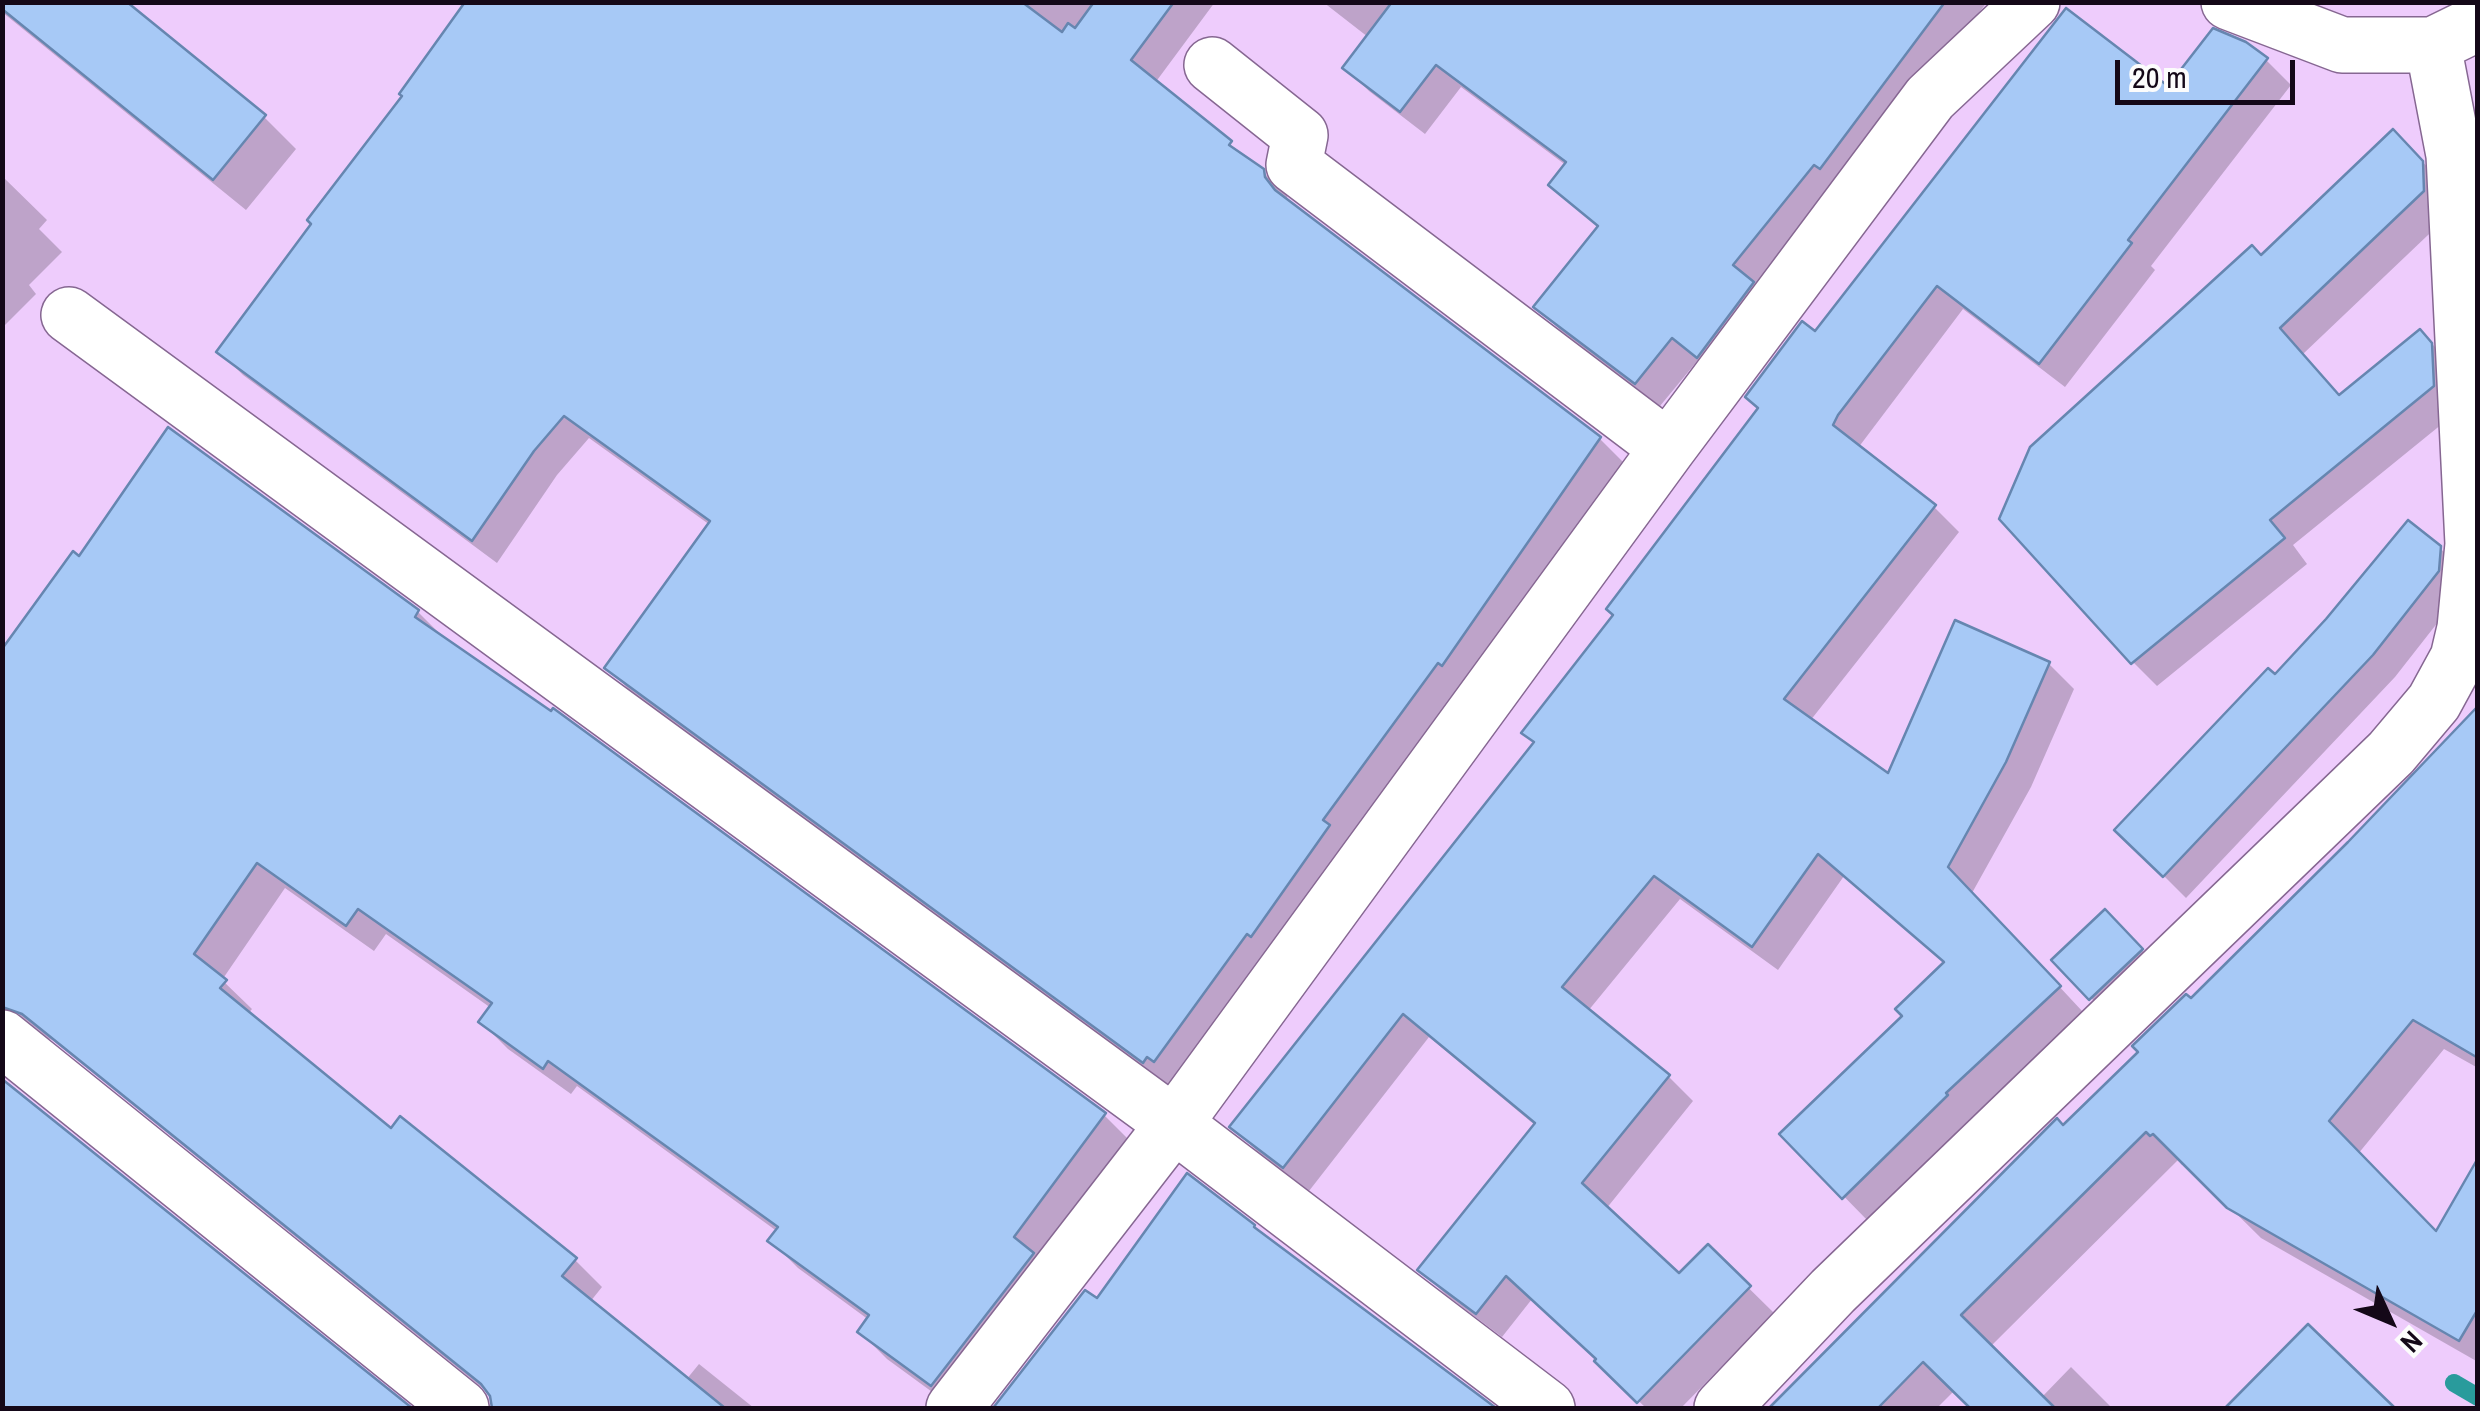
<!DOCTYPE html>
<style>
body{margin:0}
#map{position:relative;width:2480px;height:1411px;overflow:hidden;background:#eeccfc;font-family:"Archivo Narrow",sans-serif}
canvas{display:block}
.frame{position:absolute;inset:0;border:5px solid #140818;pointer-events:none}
.north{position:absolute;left:2340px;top:1271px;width:100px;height:100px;-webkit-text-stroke:8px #fcfcfc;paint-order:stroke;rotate:134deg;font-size:28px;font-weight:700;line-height:40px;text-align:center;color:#140818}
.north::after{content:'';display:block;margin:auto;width:35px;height:45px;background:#140818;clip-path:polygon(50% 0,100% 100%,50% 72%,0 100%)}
.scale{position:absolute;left:2115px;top:60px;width:180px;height:45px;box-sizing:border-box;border:5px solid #140818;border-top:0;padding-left:12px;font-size:30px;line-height:35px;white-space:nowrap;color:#140818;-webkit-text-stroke:8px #fcfcfc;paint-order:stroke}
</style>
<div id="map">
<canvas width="2480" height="1411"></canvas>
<div class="frame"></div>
<div class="north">N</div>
<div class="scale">20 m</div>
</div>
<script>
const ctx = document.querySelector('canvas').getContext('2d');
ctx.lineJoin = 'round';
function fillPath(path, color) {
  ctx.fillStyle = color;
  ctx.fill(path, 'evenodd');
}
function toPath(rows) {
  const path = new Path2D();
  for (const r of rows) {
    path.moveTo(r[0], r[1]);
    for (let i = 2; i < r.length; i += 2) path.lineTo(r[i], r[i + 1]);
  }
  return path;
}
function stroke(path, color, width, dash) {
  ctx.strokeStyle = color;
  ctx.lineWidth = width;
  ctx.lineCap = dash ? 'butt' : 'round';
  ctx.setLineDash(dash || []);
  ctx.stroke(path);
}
const shadow = toPath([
 [2,2,264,117,296,149,246,210,2,12],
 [468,2,1215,2,1155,83,1262,171,1287,196,1288,203,1599,438,1623,462,1467,688,1178,1084,1172,1079,1168,1084,631,692,608,668,710,525,589,438,557,475,497,563,243,375,219,351,405,96],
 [1323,2,1987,2,1845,191,1722,380,1698,360,1660,406,1560,330,1536,306,1600,229,1552,185,1567,166,1461,87,1425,134,1369,91,1345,67,1368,37],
 [2266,60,2291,85,2151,266,2155,270,2065,387,1963,309,1858,448,1934,507,1959,532,1810,721,1889,777,2049,664,2074,689,2031,787,1972,893,2083,1012,1969,1120,1971,1122,1868,1221,1783,1134,1905,1016,1946,964,1844,876,1778,970,1680,899,1588,1011,1668,1076,1693,1101,1606,1209,1679,1277,1708,1248,1774,1313,1681,1408,1646,1408,1532,1299,1502,1337,1445,1294,1420,1269,1536,1126,1429,1037,1309,1191,1257,1151,1232,1126,1536,744,1524,732,1616,616,1815,335,2168,90],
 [2418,157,2447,188,2448,216,2303,354,2341,397,2420,332,2445,357,2458,411,2293,545,2307,564,2157,686,2133,662,2262,258],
 [2,176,47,220,39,229,62,252,29,285,36,294,2,328],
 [2440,548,2462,571,2460,594,2395,677,2186,898,2118,830,2275,677,2328,621],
 [80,559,418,612,445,639,1104,1115,1131,1142,950,1405,887,1359,860,1332,869,1320,798,1268,771,1241,778,1232,577,1086,571,1094,508,1049,481,1022,491,1008,386,934,374,951,285,888,222,980,252,1009,248,1014,391,1131,575,1260,602,1287,590,1302,686,1380,699,1364,754,1408,494,1408,491,1395,52,1040,37,1034,2,1050,2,653],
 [2478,727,2478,1068,2444,1049,2358,1154,2436,1234,2478,1163,2478,1362,2261,1238,2185,1163,2182,1165,2178,1160,1990,1347,2041,1398,2071,1367,2112,1408,1974,1408,1955,1390,1937,1408,1773,1408,2027,1150,2063,1128],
 [2105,912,2163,972,2113,1021,2055,960],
 [2,1082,408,1408,2,1408],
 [1266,1240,1491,1408,996,1408,1086,1293,1098,1302],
 [2308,1328,2391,1408,2229,1408]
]);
const stream = toPath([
 [2454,1383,2478,1397]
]);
const building = toPath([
 [2,2,127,2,266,115,213,180,2,9,2,2],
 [465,2,1022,2,1062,32,1068,23,1075,28,1094,2,1174,2,1131,60,1232,141,1229,145,1264,169,1265,177,1275,190,1601,437,1442,666,1438,663,1323,820,1330,825,1251,937,1247,934,1154,1062,1147,1057,1143,1063,604,668,710,521,564,416,534,451,472,541,216,352,311,224,307,220,402,96,399,94,465,2],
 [1392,2,1945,2,1820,169,1814,165,1733,265,1754,282,1697,358,1672,338,1635,384,1533,307,1598,226,1548,185,1566,162,1436,65,1400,112,1342,68,1392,2],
 [2066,8,2168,86,2213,28,2246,42,2268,58,2128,240,2132,243,2039,364,1937,286,1838,415,1833,425,1936,505,1784,699,1888,773,1955,620,2050,662,2006,762,1948,867,2061,986,1946,1093,1948,1095,1842,1199,1779,1134,1902,1016,1895,1009,1944,962,1818,854,1752,947,1654,876,1562,987,1670,1075,1582,1183,1679,1273,1708,1244,1751,1286,1637,1403,1594,1361,1596,1359,1506,1276,1476,1314,1417,1270,1535,1123,1403,1014,1283,1168,1229,1127,1534,742,1521,733,1613,615,1606,609,1758,408,1745,397,1802,321,1815,331,2066,8],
 [2393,129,2423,161,2424,191,2280,328,2339,395,2420,329,2432,343,2434,386,2270,520,2285,538,2131,664,1999,519,2030,447,2252,245,2261,255,2393,129],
 [168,427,419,610,415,617,551,711,553,708,1106,1113,1014,1237,1034,1253,931,1386,857,1332,869,1315,767,1241,778,1227,548,1061,543,1069,478,1022,492,1003,358,909,346,926,257,863,194,954,227,980,220,988,391,1128,400,1116,577,1258,562,1276,725,1408,492,1408,490,1396,481,1384,22,1014,2,1007,2,649,73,551,79,556,168,427],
 [2408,520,2441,546,2439,571,2373,655,2163,877,2114,830,2268,668,2275,674,2326,619,2408,520],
 [2478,706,2478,1058,2413,1020,2329,1121,2436,1231,2478,1158,2478,1309,2459,1341,2227,1208,2153,1134,2150,1136,2146,1132,1961,1315,2055,1408,1970,1408,1923,1362,1878,1408,1769,1408,2057,1118,2063,1125,2138,1052,2132,1046,2186,994,2191,998,2348,842,2478,706],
 [2105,909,2143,949,2089,1000,2051,960,2105,909],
 [2,1079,412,1408,2,1408,2,1079],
 [1187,1173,1255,1225,1254,1227,1496,1408,993,1408,1085,1290,1097,1298,1187,1173],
 [2308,1324,2395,1408,2225,1408,2308,1324]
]);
const minor = toPath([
 [2229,2,2342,45,2433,45,2478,23],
 [1212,65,1300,135,1294,165,1668,448],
 [69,315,1174,1124,1547,1408],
 [2,1038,461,1408],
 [954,1408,1174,1124,1668,448,1930,98,2032,2],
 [1722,1408,1833,1291,2391,753,2434,702,2458,658,2465,628,2473,544,2454,155,2433,45]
]);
fillPath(shadow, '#0003');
stroke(stream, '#299b9c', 18);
fillPath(building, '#a7c9f6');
stroke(building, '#6686b0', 2.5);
stroke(minor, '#866792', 58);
stroke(minor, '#fff', 55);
</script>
